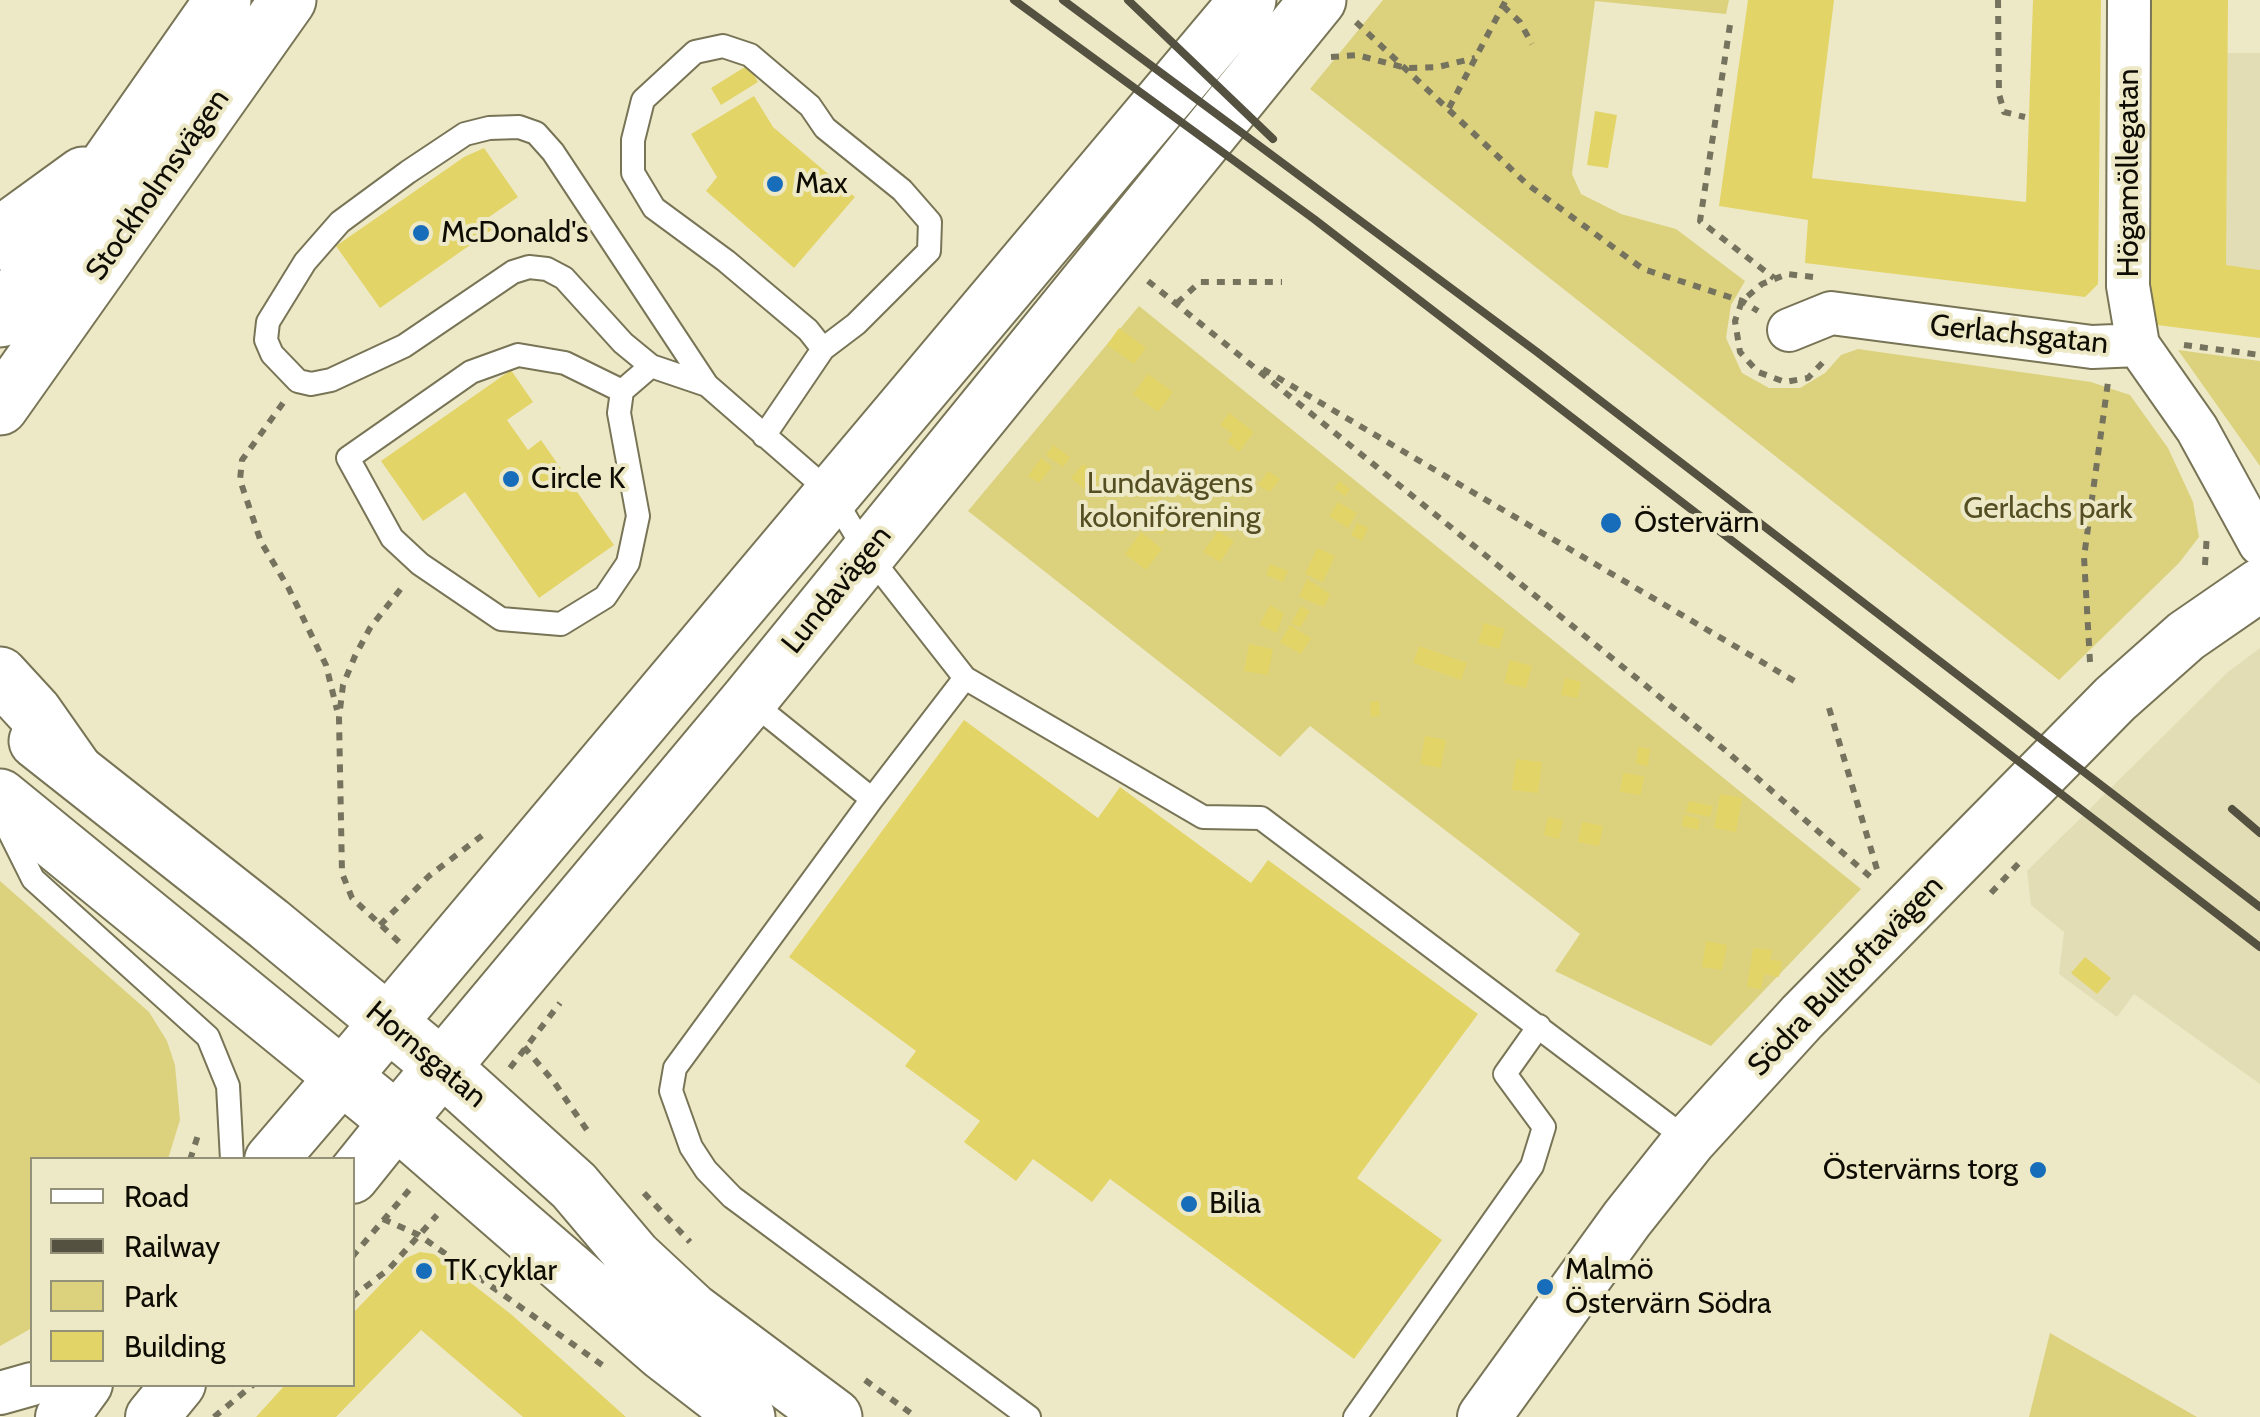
<!DOCTYPE html>
<meta charset="utf-8">
<style>
body{margin:0}
#map{position:relative;width:2260px;height:1417px;overflow:hidden;background:#ede9c7;font-family:Cabin,sans-serif}
canvas{display:block}
.legend{position:absolute;left:30px;top:1157px;width:325px;height:230px;box-sizing:border-box;background:#ede9c7;border:2px solid #949179;margin:0;padding:12px 18px;list-style:none;font-size:30px;color:#0e0c03}
.legend li{display:flex;align-items:center;gap:20px;height:50px}
.legend b{width:50px;border:2px solid #949179}
</style>
<div id="map">
<canvas width="2260" height="1417"></canvas>
<ul class="legend">
<li><b style="height:12px;background:#fff"></b>Road</li>
<li><b style="height:12px;background:#545140"></b>Railway</li>
<li><b style="height:28px;background:#dcd17d"></b>Park</li>
<li><b style="height:28px;background:#e3d468"></b>Building</li>
</ul>
</div>
<script>
const ctx = document.querySelector('canvas').getContext('2d');
ctx.lineJoin = 'round';
function fillPath(path, color) {
  ctx.fillStyle = color;
  ctx.fill(path, 'evenodd');
}
function toPath(rows) {
  const path = new Path2D();
  for (const r of rows) {
    path.moveTo(r[0], r[1]);
    for (let i = 2; i < r.length; i += 2) path.lineTo(r[i], r[i + 1]);
  }
  return path;
}
function stroke(path, color, width, dash) {
  ctx.strokeStyle = color;
  ctx.lineWidth = width;
  ctx.lineCap = dash ? 'butt' : 'round';
  ctx.setLineDash(dash || []);
  ctx.stroke(path);
}
function drawText(font, color, halo, rows, align = 'center') {
  ctx.font = font + ' Cabin,sans-serif';
  ctx.lineWidth = 8;
  ctx.setLineDash([]);
  ctx.textBaseline = 'middle';
  ctx.strokeStyle = halo;
  ctx.fillStyle = color;
  for (const [text, x, y, turn = 0] of rows) {
    ctx.save();
    ctx.translate(x, y);
    ctx.rotate((+turn || 0) * Math.PI / 180);
    ctx.textAlign = isNaN(turn) ? turn : align;
    if (halo) ctx.strokeText(text, 0, 0);
    ctx.fillText(text, 0, 0);
    ctx.restore();
  }
}
const built = toPath([
 [2226,53,2260,53,2260,272,2223,268],
 [2260,648,2260,1084,2134,994,2117,1017,2059,974,2064,932,2031,905,2027,871,2228,672]
]);
const green = toPath([
 [1383,0,1729,0,1726,14,1595,1,1572,174,1581,194,1621,214,1676,229,1745,281,1731,305,1726,338,1742,373,1769,388,1800,388,1825,373,1841,355,1858,349,2091,382,2130,395,2168,448,2193,502,2199,537,2179,563,2059,680,1310,89],
 [1139,306,1861,889,1711,1046,1555,971,1580,934,1310,726,1280,757,968,511],
 [2178,350,2260,361,2260,466],
 [0,881,149,1012,167,1041,175,1065,180,1120,168,1159,32,1160,32,1328,0,1346],
 [2050,1333,2197,1417,2029,1417]
]);
const building = toPath([
 [1748,0,1834,0,1812,178,2026,202,2033,0,2101,0,2098,284,2085,297,1805,263,1808,220,1719,206],
 [2152,0,2228,0,2226,265,2260,270,2260,338,2157,325,2150,309],
 [748,65,758,82,721,105,711,88],
 [754,96,773,127,855,197,794,268,706,191,717,177,691,134],
 [1595,111,1617,115,1608,168,1587,165],
 [484,148,518,197,489,217,496,227,380,308,336,246,464,157],
 [1119,328,1146,348,1134,364,1107,345],
 [511,370,533,402,507,420,528,450,541,440,614,545,539,598,465,492,423,521,381,461],
 [1148,374,1173,392,1158,412,1133,394],
 [1229,413,1254,432,1239,452,1227,442,1233,434,1220,425],
 [1053,445,1070,457,1063,467,1046,455],
 [1041,458,1052,467,1039,483,1028,476],
 [1083,464,1099,477,1088,492,1071,478],
 [1268,471,1280,479,1270,492,1258,485],
 [1339,481,1350,489,1345,496,1334,488],
 [1338,502,1357,513,1348,528,1329,516],
 [1158,509,1173,519,1162,535,1147,524],
 [1357,523,1368,528,1362,541,1351,535],
 [1218,531,1234,541,1220,562,1203,552],
 [1141,532,1162,549,1146,570,1125,554],
 [1317,548,1335,556,1323,582,1305,574],
 [1270,564,1288,571,1283,582,1266,575],
 [1307,579,1330,594,1324,607,1299,597],
 [1270,605,1284,613,1277,633,1259,625],
 [1301,606,1310,611,1300,628,1291,623],
 [1484,623,1505,629,1499,649,1478,643],
 [1290,625,1311,638,1301,654,1280,642],
 [1249,644,1273,649,1268,675,1244,671],
 [1419,646,1467,663,1461,680,1413,663],
 [1510,660,1532,666,1526,688,1504,683],
 [1565,678,1581,682,1578,698,1561,695],
 [1379,701,1380,716,1371,717,1370,702],
 [964,720,1098,818,1120,787,1251,883,1268,860,1478,1014,1357,1178,1442,1240,1354,1359,1110,1179,1092,1202,1033,1159,1016,1181,964,1142,980,1121,905,1066,916,1051,789,957],
 [1425,736,1446,740,1441,768,1420,764],
 [1638,747,1650,749,1648,766,1636,764],
 [1516,759,1542,762,1538,793,1512,790],
 [1623,773,1644,776,1641,795,1620,792],
 [1720,794,1742,798,1736,832,1714,828],
 [1689,801,1713,806,1710,817,1686,812],
 [1684,815,1700,819,1698,830,1682,826],
 [1548,817,1563,820,1559,839,1544,835],
 [1582,822,1603,826,1599,846,1578,842],
 [1706,941,1727,945,1722,970,1702,967],
 [1753,948,1772,950,1770,960,1782,961,1779,977,1764,974,1761,989,1747,987],
 [2085,957,2111,978,2097,994,2071,973],
 [420,1252,434,1254,512,1315,626,1417,523,1417,421,1330,336,1417,256,1417,286,1384,352,1384,352,1314,406,1258]
]);
const path = toPath([
 [1998,0,1999,94,2004,112,2025,117],
 [1503,6,1520,22,1532,44],
 [1356,22,1527,184,1643,269,1742,301,1758,311],
 [1730,25,1700,221,1774,278],
 [1331,57,1357,55,1406,68,1438,67,1475,58],
 [1449,108,1506,0],
 [1813,277,1787,274,1762,284,1742,301,1735,321,1740,352,1758,372,1785,382,1808,378,1826,359],
 [1148,281,1725,750,1875,881],
 [1177,303,1200,282,1282,282],
 [2184,345,2260,355],
 [1263,369,1796,682],
 [283,403,242,460,240,480,261,542,288,587,326,665,337,710],
 [2205,565,2207,533],
 [2090,662,2084,557,2108,382],
 [1829,708,1879,876],
 [1991,893,2020,862],
 [380,925,429,876,484,834],
 [399,942,352,898,342,873,339,718,343,685,355,656,370,628,403,586],
 [524,1047,554,1082,591,1136],
 [510,1068,560,1003],
 [190,1160,199,1132],
 [644,1193,690,1242],
 [383,1219,419,1235,605,1367],
 [352,1257,410,1189],
 [352,1297,389,1269,437,1215],
 [865,1380,916,1417],
 [214,1417,254,1384]
]);
const service = toPath([
 [707,385,651,366,623,343,564,278,547,269,529,267,513,272,404,346,331,380,311,384,298,381,272,354,266,340,268,322,305,262,340,222,408,172,465,134,489,128,519,127,536,133,553,152,707,385,831,493,867,553,965,678,872,799,675,1068,671,1091,691,1147,706,1170,732,1197,1029,1417],
 [622,391,619,413,638,516,628,563,605,597,561,624,501,619,420,564,392,538,348,458,471,372,518,355,565,363,622,391,651,366],
 [764,436,823,349,856,324,929,251,930,222,902,190,825,128,810,106,750,55,723,46,695,52,643,100,633,140,633,173,654,208,726,261,808,330,823,349],
 [965,678,1203,817,1261,818,1689,1141],
 [749,700,872,799],
 [4,821,33,879,208,1037,228,1086,232,1160],
 [1355,1417,1532,1166,1544,1127,1505,1074,1539,1026]
]);
const minor = toPath([
 [2129,0,2128,286,2138,345],
 [1789,330,1831,313,2092,347,2138,345,2197,429,2260,544],
 [0,1393,32,1384]
]);
const tertiary = toPath([
 [271,1160,343,1076],
 [352,1177,397,1121],
 [62,1417,86,1384],
 [152,1417,179,1384],
 [1484,1417,1627,1219,1689,1141,1802,1017,2115,699,2186,636,2260,585]
]);
const secondary = toPath([
 [37,741,269,924,442,1067,574,1186,634,1257,692,1311,834,1417],
 [0,797,397,1121,664,1353,747,1417],
 [343,1076,1248,0],
 [397,1121,749,700,1318,0]
]);
const motorway = toPath([
 [0,242,14,225,83,175],
 [0,319,223,0],
 [0,407,288,0],
 [0,675,34,712,74,769]
]);
const rail = toPath([
 [1014,0,1314,219,2260,947],
 [1063,0,1537,352,2260,907],
 [1128,0,1273,139],
 [2232,809,2260,833]
]);
const markers = [
 [775,184,10,"#186dbb"],
 [421,233,10,"#186dbb"],
 [511,479,10,"#186dbb"],
 [1611,523,12,"#186dbb"],
 [2038,1170,10,"#186dbb"],
 [1189,1204,10,"#186dbb"],
 [424,1271,10,"#186dbb"],
 [1545,1287,10,"#186dbb"]
];
const streetNames = [
 ["Högamöllegatan",2129,173,-90],
 ["Stockholmsvägen",158,185,-55],
 ["Gerlachsgatan",2019,335,6],
 ["Lundavägen",837,590,-51],
 ["Södra Bulltoftavägen",1846,976,-46],
 ["Hornsgatan",426,1055,40]
];
const poiNames = [
 ["Max",795,184],
 ["McDonald's",441,233],
 ["Circle K",531,479],
 ["Östervärn",1634,523],
 ["Östervärns torg",2018,1170,"right"],
 ["Bilia",1209,1204],
 ["Malmö",1565,1270],
 ["Östervärn Södra",1565,1304],
 ["TK cyklar",444,1271]
];
const parkNames = [
 ["Lundavägens",1170,484],
 ["koloniförening",1170,518],
 ["Gerlachs park",2048,509]
];
fillPath(built, '#e2ddb4');
fillPath(green, '#dcd17d');
fillPath(building, '#e3d468');
stroke(service, '#787456', 26);
stroke(minor, '#787456', 46);
stroke(tertiary, '#787456', 56);
stroke(secondary, '#787456', 59);
stroke(motorway, '#787456', 59);
stroke(path, '#75725e', 6, [8, 8]);
stroke(service, '#fff', 22);
stroke(minor, '#fff', 42);
stroke(tertiary, '#fff', 52);
stroke(secondary, '#fff', 55);
stroke(motorway, '#fff', 55);
stroke(rail, '#545140', 8);
for (const [x, y, r, color] of markers) {
  const dot = new Path2D();
  dot.arc(x, y, r, 0, 2 * Math.PI);
  ctx.fillStyle = color;
  ctx.fill(dot);
  stroke(dot, '#ede9c7', 4);
}
drawText('30px', '#0e0c03', '#ede9c7', streetNames);
drawText('30px', '#0e0c03', '#ede9c7', poiNames, 'left');
drawText('30px', '#544e22', '#ede9c7', parkNames);
</script>
